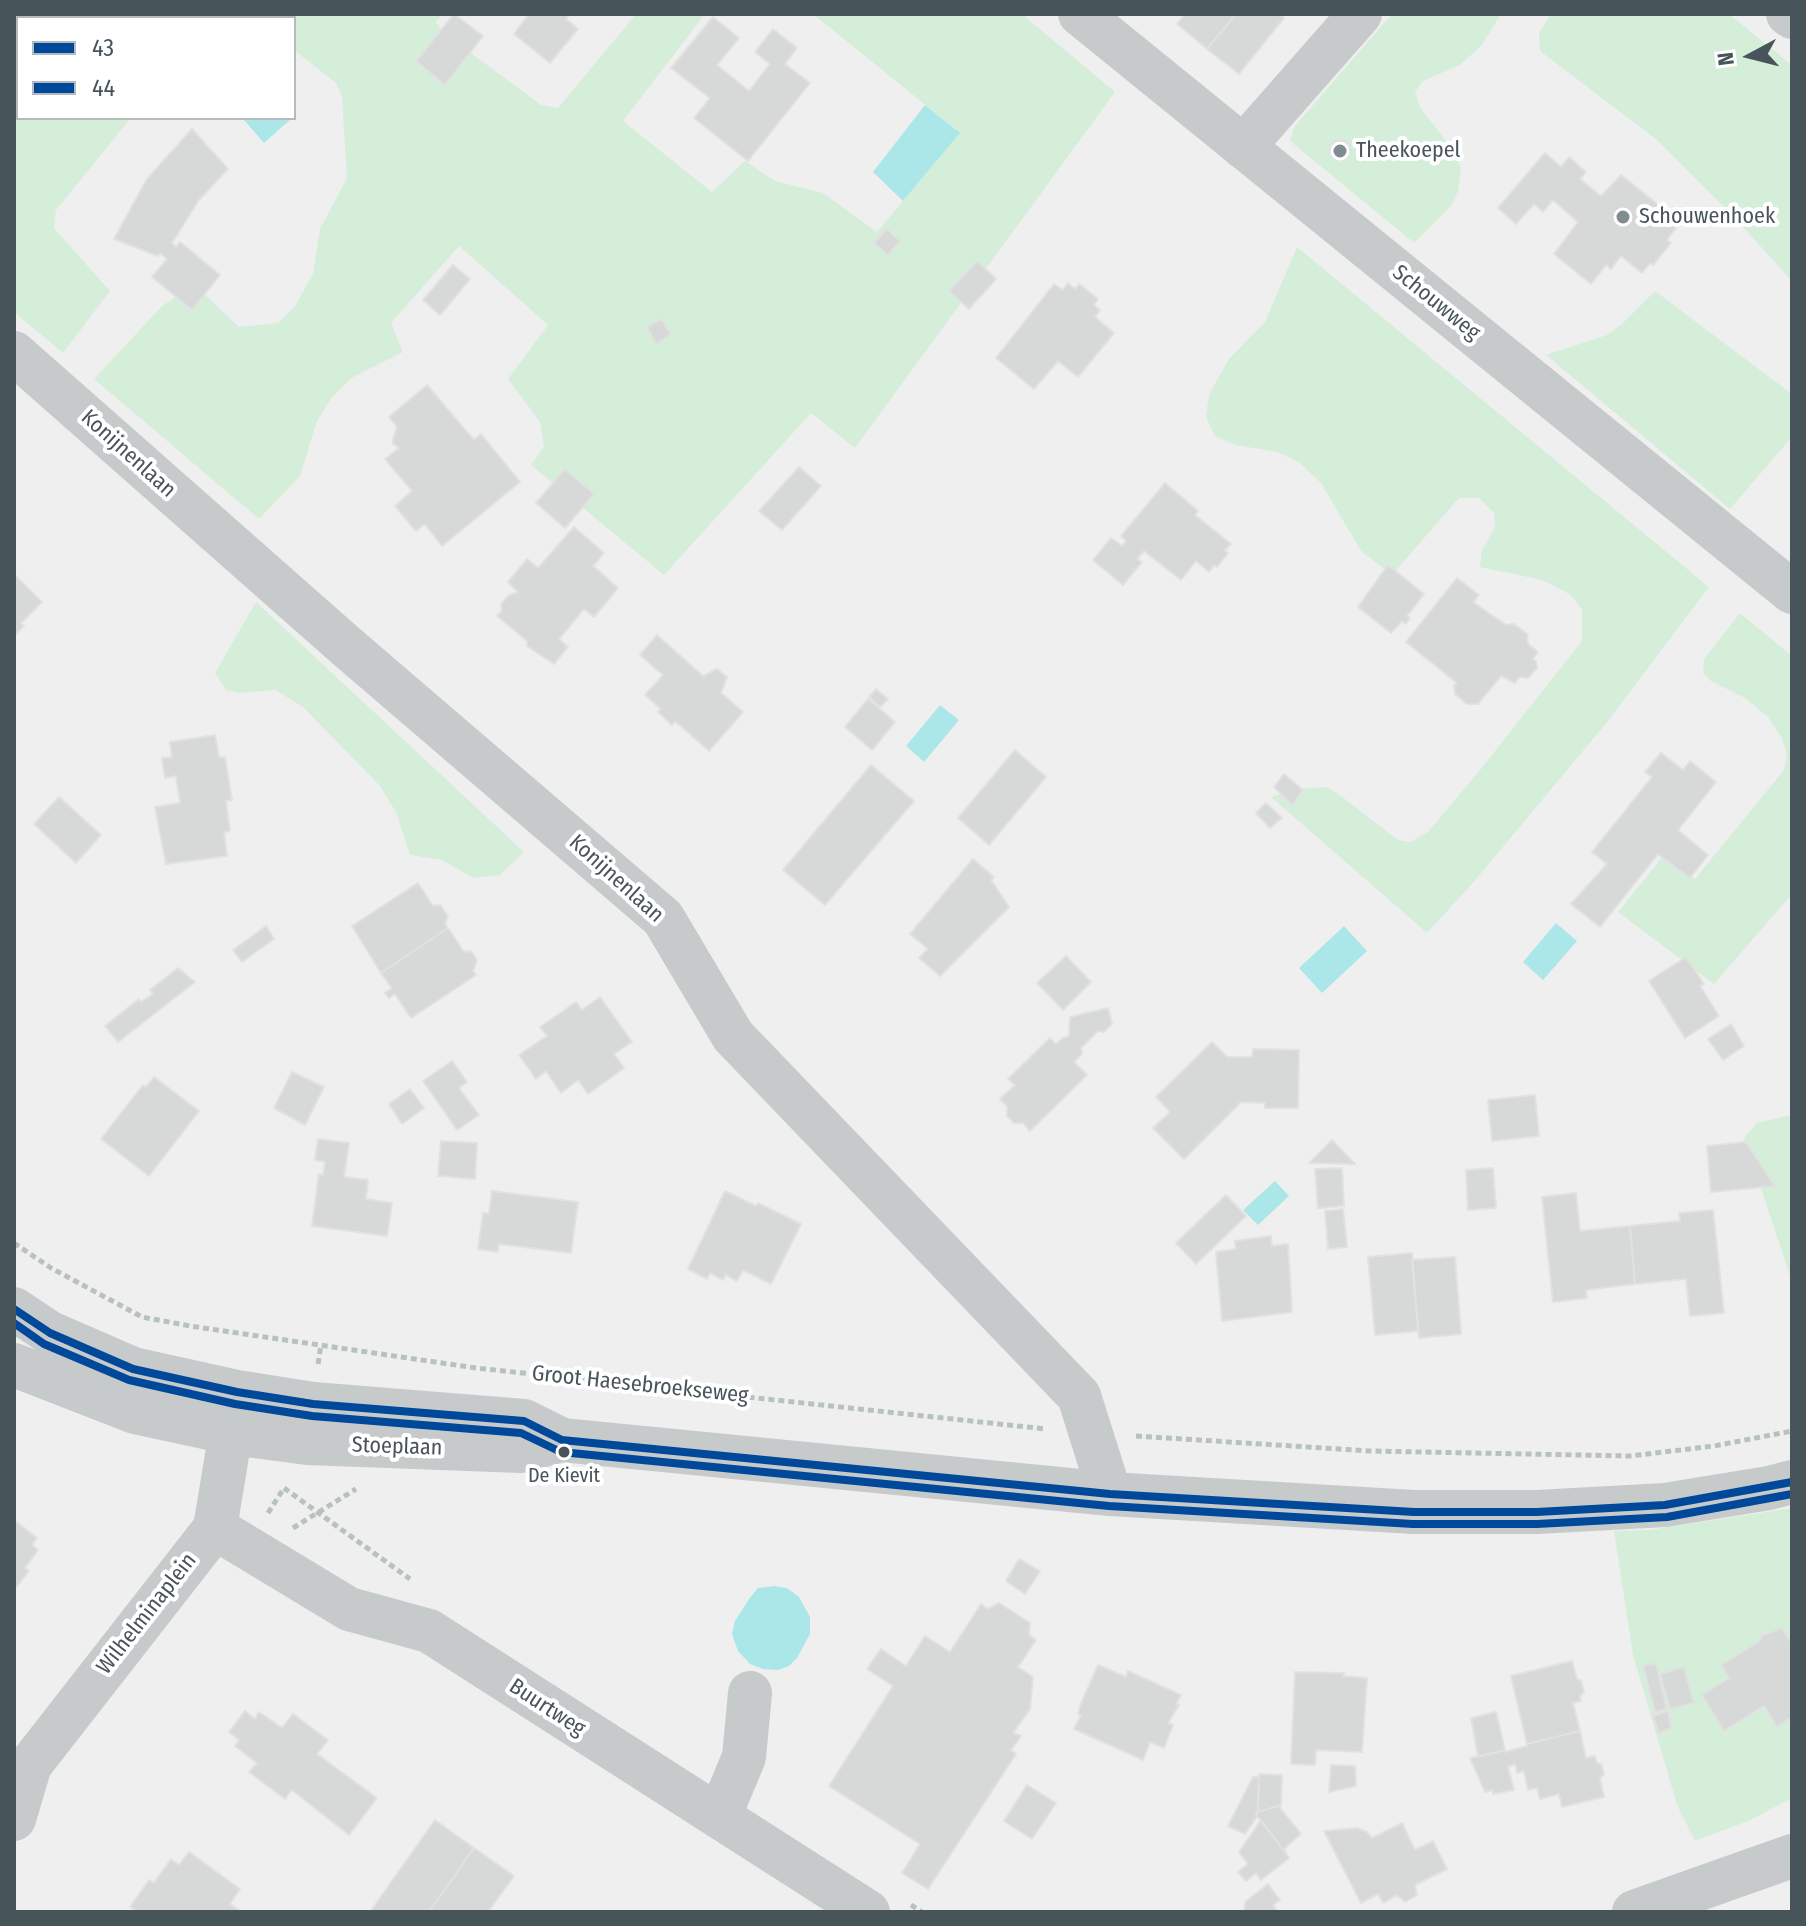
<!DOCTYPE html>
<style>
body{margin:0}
#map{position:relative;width:1806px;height:1926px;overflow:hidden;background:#f0efef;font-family:"Fira Sans Condensed",sans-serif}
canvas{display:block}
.frame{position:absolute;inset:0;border:16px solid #47555b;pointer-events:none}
.legend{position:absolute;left:16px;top:16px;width:280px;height:104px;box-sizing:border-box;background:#fff;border:2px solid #b5bbbd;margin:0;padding:10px 14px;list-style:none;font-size:24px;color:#47555b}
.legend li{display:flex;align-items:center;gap:16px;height:40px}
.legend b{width:40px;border:2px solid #b5bbbd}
.north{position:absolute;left:1710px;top:16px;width:80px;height:80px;-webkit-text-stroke:6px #fff;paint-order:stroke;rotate:263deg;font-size:22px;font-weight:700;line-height:32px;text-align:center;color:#47555b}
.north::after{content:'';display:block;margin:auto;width:28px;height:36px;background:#47555b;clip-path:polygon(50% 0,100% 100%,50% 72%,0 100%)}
</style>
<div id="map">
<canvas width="1806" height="1926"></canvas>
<div class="frame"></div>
<ul class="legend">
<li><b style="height:10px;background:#004899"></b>43</li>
<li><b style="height:10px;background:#004899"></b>44</li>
</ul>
<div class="north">N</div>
</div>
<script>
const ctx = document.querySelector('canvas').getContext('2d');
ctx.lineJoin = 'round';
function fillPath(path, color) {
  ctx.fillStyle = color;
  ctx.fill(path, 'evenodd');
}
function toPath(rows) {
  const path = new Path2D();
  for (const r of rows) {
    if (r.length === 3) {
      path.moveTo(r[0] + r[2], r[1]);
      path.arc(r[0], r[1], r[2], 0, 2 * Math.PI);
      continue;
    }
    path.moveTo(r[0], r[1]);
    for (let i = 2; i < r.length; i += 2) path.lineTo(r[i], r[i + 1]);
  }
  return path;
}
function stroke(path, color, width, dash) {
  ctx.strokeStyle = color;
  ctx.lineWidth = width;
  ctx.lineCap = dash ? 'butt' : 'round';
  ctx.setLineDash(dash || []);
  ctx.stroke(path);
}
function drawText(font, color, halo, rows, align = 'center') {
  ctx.font = font + ' "Fira Sans Condensed",sans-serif';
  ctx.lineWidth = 8;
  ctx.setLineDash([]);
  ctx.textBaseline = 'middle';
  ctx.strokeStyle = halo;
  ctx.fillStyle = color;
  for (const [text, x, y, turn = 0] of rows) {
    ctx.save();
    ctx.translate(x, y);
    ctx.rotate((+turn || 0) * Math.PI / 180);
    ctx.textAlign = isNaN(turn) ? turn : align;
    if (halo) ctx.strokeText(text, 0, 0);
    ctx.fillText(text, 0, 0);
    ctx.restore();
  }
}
const green = toPath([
 [49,14,213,14,210,18,46,18],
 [246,14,442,14,436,22,444,33,541,105,558,108,636,14,705,14,623,121,712,192,745,161,775,181,823,193,877,232,960,133,813,14,1022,14,1115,92,855,448,811,413,664,575,531,465,544,447,540,422,508,379,548,325,459,246,391,323,403,352,353,377,332,397,317,421,300,476,259,519,94,379,162,306,195,285,239,327,278,323,295,306,313,274,320,229,347,178,342,96,336,83,294,50,294,18,252,18],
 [1392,14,1501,14,1482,45,1460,65,1423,81,1415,92,1421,109,1451,147,1461,168,1458,191,1451,206,1414,243,1290,141,1294,127],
 [1551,14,1729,14,1792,65,1792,281,1731,214,1657,140,1540,51,1539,33],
 [18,53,18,118,131,118,56,210,54,228,110,291,63,353,14,312,14,58],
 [1297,247,1709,587,1608,721,1472,884,1427,933,1271,797,1297,789,1326,787,1337,793,1398,840,1410,842,1428,832,1480,770,1582,641,1582,610,1571,595,1542,580,1480,567,1481,553,1495,526,1494,513,1479,498,1459,498,1392,575,1361,551,1321,483,1300,463,1277,452,1235,445,1215,436,1206,417,1209,394,1229,359,1265,322],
 [1655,291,1792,394,1792,437,1730,509,1546,355,1607,335,1622,324],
 [256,602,524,852,500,875,473,878,442,860,410,855,396,812,380,786,303,707,275,690,239,693,226,690,215,673],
 [1740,613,1792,656,1792,894,1714,984,1618,912,1664,855,1695,879,1784,770,1787,755,1782,739,1768,717,1745,698,1711,681,1703,673,1704,659],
 [1787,1116,1792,1117,1792,1282,1744,1138,1757,1123],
 [1792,1508,1792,1798,1748,1821,1695,1841,1677,1805,1633,1655,1614,1531,1649,1530]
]);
const water = toPath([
 [925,105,960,133,903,201,873,172],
 [247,118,292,118,264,143,244,120],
 [940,705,959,720,924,762,906,746],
 [1556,923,1577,941,1543,980,1523,962],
 [1344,926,1367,951,1322,993,1299,968],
 [1275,1181,1289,1196,1258,1225,1243,1210],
 [774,1586,787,1588,799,1597,810,1617,810,1634,797,1658,789,1666,778,1670,763,1669,750,1664,738,1651,732,1634,735,1621,749,1599,758,1588]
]);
const building = toPath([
 [454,14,483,36,445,85,416,61,454,14],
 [529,14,570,14,566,19,578,29,550,63,514,34,529,14],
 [1185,14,1236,14,1207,49,1177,24,1185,14],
 [1236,14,1280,14,1284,18,1239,74,1207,49,1236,14],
 [713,17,739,38,717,65,749,91,770,64,755,52,773,29,797,48,785,64,810,83,748,161,694,118,710,98,671,68,713,17],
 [192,129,228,169,199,200,172,243,176,247,180,242,220,275,192,310,152,277,167,259,160,253,158,256,114,239,147,179,192,129],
 [1340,150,10],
 [1545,153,1561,167,1569,157,1586,172,1580,179,1601,196,1621,175,1680,222,1667,240,1671,243,1653,265,1650,263,1642,273,1621,256,1611,269,1606,265,1591,284,1554,254,1578,222,1553,200,1543,212,1534,204,1516,224,1498,208,1545,153],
 [887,229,900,241,888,255,874,243,887,229],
 [977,261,996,279,969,309,949,291,977,261],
 [453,265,470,279,440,315,423,300,453,265],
 [1068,283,1075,289,1079,284,1098,299,1094,305,1100,310,1095,317,1114,333,1078,377,1058,361,1034,389,996,358,1054,284,1063,290,1068,283],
 [661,319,671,334,656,344,647,327,661,319],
 [427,385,474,440,481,434,520,482,442,546,425,524,416,531,395,506,412,491,385,459,399,448,393,444,393,439,397,427,389,417,427,385],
 [799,467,821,486,782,530,759,511,799,467],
 [565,469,594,494,565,528,536,503,565,469],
 [1165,483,1198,511,1195,515,1231,544,1225,550,1228,553,1217,567,1214,565,1209,572,1196,561,1181,580,1144,551,1137,559,1142,562,1123,585,1093,560,1111,538,1122,546,1126,541,1121,536,1165,483],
 [574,527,604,553,593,566,618,588,594,617,584,609,559,639,568,647,554,664,527,646,527,641,497,616,502,611,501,604,509,595,518,592,508,582,527,559,538,568,574,527],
 [1388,565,1424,594,1407,616,1410,618,1406,624,1402,621,1391,633,1358,607,1388,565],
 [14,574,42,602,21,623,24,626,14,636,14,574],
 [1457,578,1479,595,1473,602,1506,625,1514,624,1527,634,1528,644,1538,652,1533,659,1536,661,1537,668,1528,678,1519,677,1515,683,1501,676,1478,704,1467,704,1455,694,1454,686,1457,683,1406,642,1457,578],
 [657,635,703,676,717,669,727,677,721,693,743,712,709,751,675,721,672,725,658,712,661,709,645,695,663,675,640,655,657,635],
 [876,689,888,699,880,707,869,697,876,689],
 [868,699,895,722,872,750,845,727,868,699],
 [215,735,219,757,225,757,232,800,226,801,230,831,224,832,227,856,166,864,155,807,180,803,176,776,165,778,162,758,172,757,170,742,215,735],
 [1015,750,1046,777,989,845,958,818,1015,750],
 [1661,753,1683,770,1690,761,1716,782,1678,830,1708,855,1690,878,1658,854,1600,927,1571,904,1607,864,1592,852,1652,777,1645,772,1661,753],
 [871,765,914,801,825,905,783,870,871,765],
 [1284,774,1303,790,1292,805,1274,787,1284,774],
 [59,797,101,835,76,863,34,824,59,797],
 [1266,803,1282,818,1270,828,1256,813,1266,803],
 [973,859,994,877,991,880,1009,907,940,976,919,958,928,949,910,934,973,859],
 [418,883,433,906,440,905,448,916,445,924,448,928,381,973,352,926,418,883],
 [266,926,274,939,242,962,233,950,266,926],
 [448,928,464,952,471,951,477,960,473,971,476,975,411,1018,395,994,389,998,385,993,392,988,381,973,448,928],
 [1066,956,1091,982,1063,1010,1037,983,1066,956],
 [1686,957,1704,984,1700,986,1719,1016,1685,1038,1649,981,1686,957],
 [178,968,195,982,118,1042,105,1026,139,999,141,1002,153,994,150,990,178,968],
 [600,997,632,1042,614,1054,624,1068,588,1094,578,1080,561,1093,546,1071,536,1079,519,1055,547,1036,540,1027,576,1002,582,1010,600,997],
 [1108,1008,1112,1024,1104,1032,1098,1031,1081,1048,1082,1054,1074,1062,1087,1075,1030,1131,1023,1123,1014,1123,1007,1116,1007,1106,1000,1099,1015,1085,1008,1079,1050,1038,1056,1044,1063,1038,1069,1036,1070,1017,1108,1008],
 [1731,1024,1744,1046,1723,1060,1708,1039,1731,1024],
 [1212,1042,1227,1057,1252,1057,1253,1049,1299,1050,1298,1108,1265,1108,1265,1103,1241,1102,1184,1159,1153,1128,1170,1112,1156,1097,1212,1042],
 [452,1061,467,1082,459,1088,479,1115,457,1130,423,1081,452,1061],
 [292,1072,324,1087,305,1125,274,1108,292,1072],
 [154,1077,199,1111,149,1176,101,1139,143,1085,146,1087,154,1077],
 [410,1089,424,1108,402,1124,389,1104,410,1089],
 [1535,1095,1539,1136,1492,1141,1488,1100,1535,1095],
 [318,1139,349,1143,344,1177,368,1180,366,1199,392,1203,387,1236,312,1226,319,1174,323,1175,325,1162,315,1160,318,1139],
 [1332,1140,1355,1164,1309,1163,1332,1140],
 [441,1141,477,1143,475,1179,438,1176,441,1141],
 [1746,1142,1775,1186,1711,1192,1707,1146,1746,1142],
 [1342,1168,1344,1206,1318,1208,1315,1169,1342,1168],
 [1493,1168,1496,1208,1468,1210,1466,1170,1493,1168],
 [492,1191,578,1202,571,1253,499,1244,498,1252,478,1249,483,1213,489,1214,492,1191],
 [725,1191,756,1206,758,1203,801,1224,771,1284,743,1270,737,1281,726,1275,723,1280,710,1273,707,1279,688,1269,725,1191],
 [1576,1193,1580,1231,1630,1226,1635,1284,1586,1290,1587,1298,1553,1302,1542,1197,1576,1193],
 [1226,1195,1246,1216,1196,1264,1176,1243,1226,1195],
 [1343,1209,1347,1247,1328,1249,1325,1211,1343,1209],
 [1713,1210,1724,1313,1690,1316,1686,1279,1635,1284,1630,1226,1680,1221,1679,1213,1713,1210],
 [1271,1236,1272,1246,1288,1244,1292,1312,1222,1321,1216,1252,1236,1249,1235,1241,1271,1236],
 [1412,1253,1418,1331,1375,1335,1368,1257,1412,1253],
 [1455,1257,1461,1334,1419,1338,1412,1260,1455,1257],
 [14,1520,37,1538,32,1545,38,1550,25,1568,29,1571,14,1590,14,1520],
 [1019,1559,1040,1571,1025,1594,1006,1581,1019,1559],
 [999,1603,1030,1623,1029,1635,1036,1640,1018,1667,1033,1677,1030,1709,1013,1733,1021,1736,1011,1750,1016,1754,928,1889,902,1873,920,1844,829,1786,893,1686,867,1669,881,1649,906,1666,925,1636,950,1652,981,1604,988,1609,999,1603],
 [1782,1628,1792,1644,1792,1717,1777,1727,1764,1706,1724,1731,1702,1695,1729,1678,1721,1665,1760,1641,1761,1636,1782,1628],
 [1572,1661,1577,1679,1581,1681,1584,1692,1580,1696,1581,1701,1573,1703,1580,1731,1527,1744,1511,1676,1572,1661],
 [1656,1663,1667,1709,1655,1712,1643,1666,1656,1663],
 [1098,1665,1126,1677,1128,1671,1181,1695,1176,1704,1179,1705,1168,1723,1173,1725,1164,1748,1150,1742,1143,1760,1074,1729,1081,1715,1078,1714,1080,1706,1098,1665],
 [1684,1667,1694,1703,1670,1709,1660,1674,1684,1667],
 [1295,1672,1344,1673,1343,1676,1367,1678,1362,1752,1316,1750,1315,1765,1291,1764,1295,1672],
 [245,1711,255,1719,259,1712,282,1728,293,1714,328,1740,317,1754,377,1798,349,1835,292,1790,285,1799,249,1772,257,1763,235,1746,239,1740,229,1732,245,1711],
 [1668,1711,1671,1728,1659,1733,1653,1716,1668,1711],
 [1496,1712,1505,1750,1478,1757,1471,1718,1496,1712],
 [1580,1731,1586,1758,1595,1756,1597,1763,1601,1764,1604,1774,1600,1778,1604,1797,1562,1807,1559,1794,1540,1799,1537,1788,1528,1790,1524,1771,1517,1773,1515,1764,1508,1767,1514,1790,1493,1794,1492,1790,1485,1792,1470,1758,1505,1750,1505,1752,1527,1746,1527,1744,1580,1731],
 [1331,1765,1355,1766,1356,1786,1329,1792,1331,1765],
 [1259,1774,1282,1775,1281,1805,1258,1812,1259,1774],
 [1259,1774,1258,1812,1255,1813,1258,1815,1245,1834,1228,1826,1253,1777,1259,1777,1259,1774],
 [1027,1785,1056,1803,1032,1839,1004,1821,1027,1785],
 [1281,1805,1280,1808,1301,1834,1284,1849,1289,1858,1255,1813,1281,1805],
 [435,1820,474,1848,429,1912,370,1912,435,1820],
 [1261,1820,1289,1858,1261,1880,1256,1873,1246,1881,1238,1872,1248,1864,1239,1852,1261,1820],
 [1402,1823,1415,1850,1433,1841,1447,1869,1415,1885,1417,1895,1405,1902,1397,1895,1383,1903,1378,1894,1361,1903,1324,1831,1357,1828,1367,1832,1372,1838,1402,1823],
 [474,1848,514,1876,488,1912,429,1912,474,1848],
 [189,1852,240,1889,230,1904,242,1912,137,1912,130,1907,149,1880,154,1883,171,1859,179,1865,189,1852],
 [1268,1884,1280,1900,1273,1905,1278,1912,1244,1912,1245,1902,1268,1884]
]);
const path = toPath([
 [14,1243,51,1268,142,1317,190,1326,476,1368,1046,1429],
 [318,1364,321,1345],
 [1136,1436,1370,1451,1630,1456,1714,1446,1792,1431],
 [284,1488,410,1579],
 [268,1513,284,1488],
 [293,1528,356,1489],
 [911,1905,922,1912]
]);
const minor = toPath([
 [1080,14,1792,592],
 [1788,14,1792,17],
 [1243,147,1360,14],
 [14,353,346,646,663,918,733,1036,1079,1396,1110,1494],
 [14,1309,50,1333,133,1369,237,1392,313,1404,524,1421,562,1440],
 [14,1365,135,1412,232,1433,307,1443,521,1451,562,1440,1110,1494,1414,1512,1537,1512,1665,1505,1769,1488,1792,1482],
 [215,1528,349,1609,429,1631,868,1912],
 [719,1817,744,1757,750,1693],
 [14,1819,30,1765,215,1528,235,1407],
 [1634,1912,1792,1856]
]);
const bus1 = toPath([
 [14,1309,50,1333,133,1369,237,1392,313,1404,524,1421,562,1440,1110,1494,1414,1512,1537,1512,1665,1505,1792,1482]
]);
const bus2 = toPath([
 [14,1323,44,1344,129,1380,235,1404,312,1416,521,1433,561,1452,1109,1506,1413,1524,1537,1524,1667,1517,1792,1494]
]);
const markers = [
 [1340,151,8,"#828b8f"],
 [1623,217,8,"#828b8f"],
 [564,1452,7,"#47555b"]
];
const busNames = [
 ["De Kievit",564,1476]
];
const poiNames = [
 ["Theekoepel",1356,151],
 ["Schouwenhoek",1639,217]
];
const streetNames = [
 ["Schouwweg",1436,303,39],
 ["Konijnenlaan",128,454,42],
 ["Konijnenlaan",616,879,42],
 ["Groot Haesebroekseweg",640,1385,6],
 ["Stoeplaan",397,1447,2],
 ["Wilhelminaplein",147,1614,-52],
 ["Buurtweg",547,1708,33]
];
fillPath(green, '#d5eeda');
fillPath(water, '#abe7e9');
fillPath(building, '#d7d8d8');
stroke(building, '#e1e1e2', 2);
stroke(path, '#b7c2bd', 5, [6, 4]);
stroke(minor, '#c7cacb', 44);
stroke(bus1, '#004899', 8);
stroke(bus2, '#004899', 8);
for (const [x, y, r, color] of markers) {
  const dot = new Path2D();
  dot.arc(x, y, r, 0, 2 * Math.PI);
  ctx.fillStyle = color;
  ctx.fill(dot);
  stroke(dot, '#fff', 3);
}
drawText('20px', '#47555b', '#fff', busNames);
drawText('22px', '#47555b', '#fff', poiNames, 'left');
drawText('22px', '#47555b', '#fff', streetNames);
</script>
